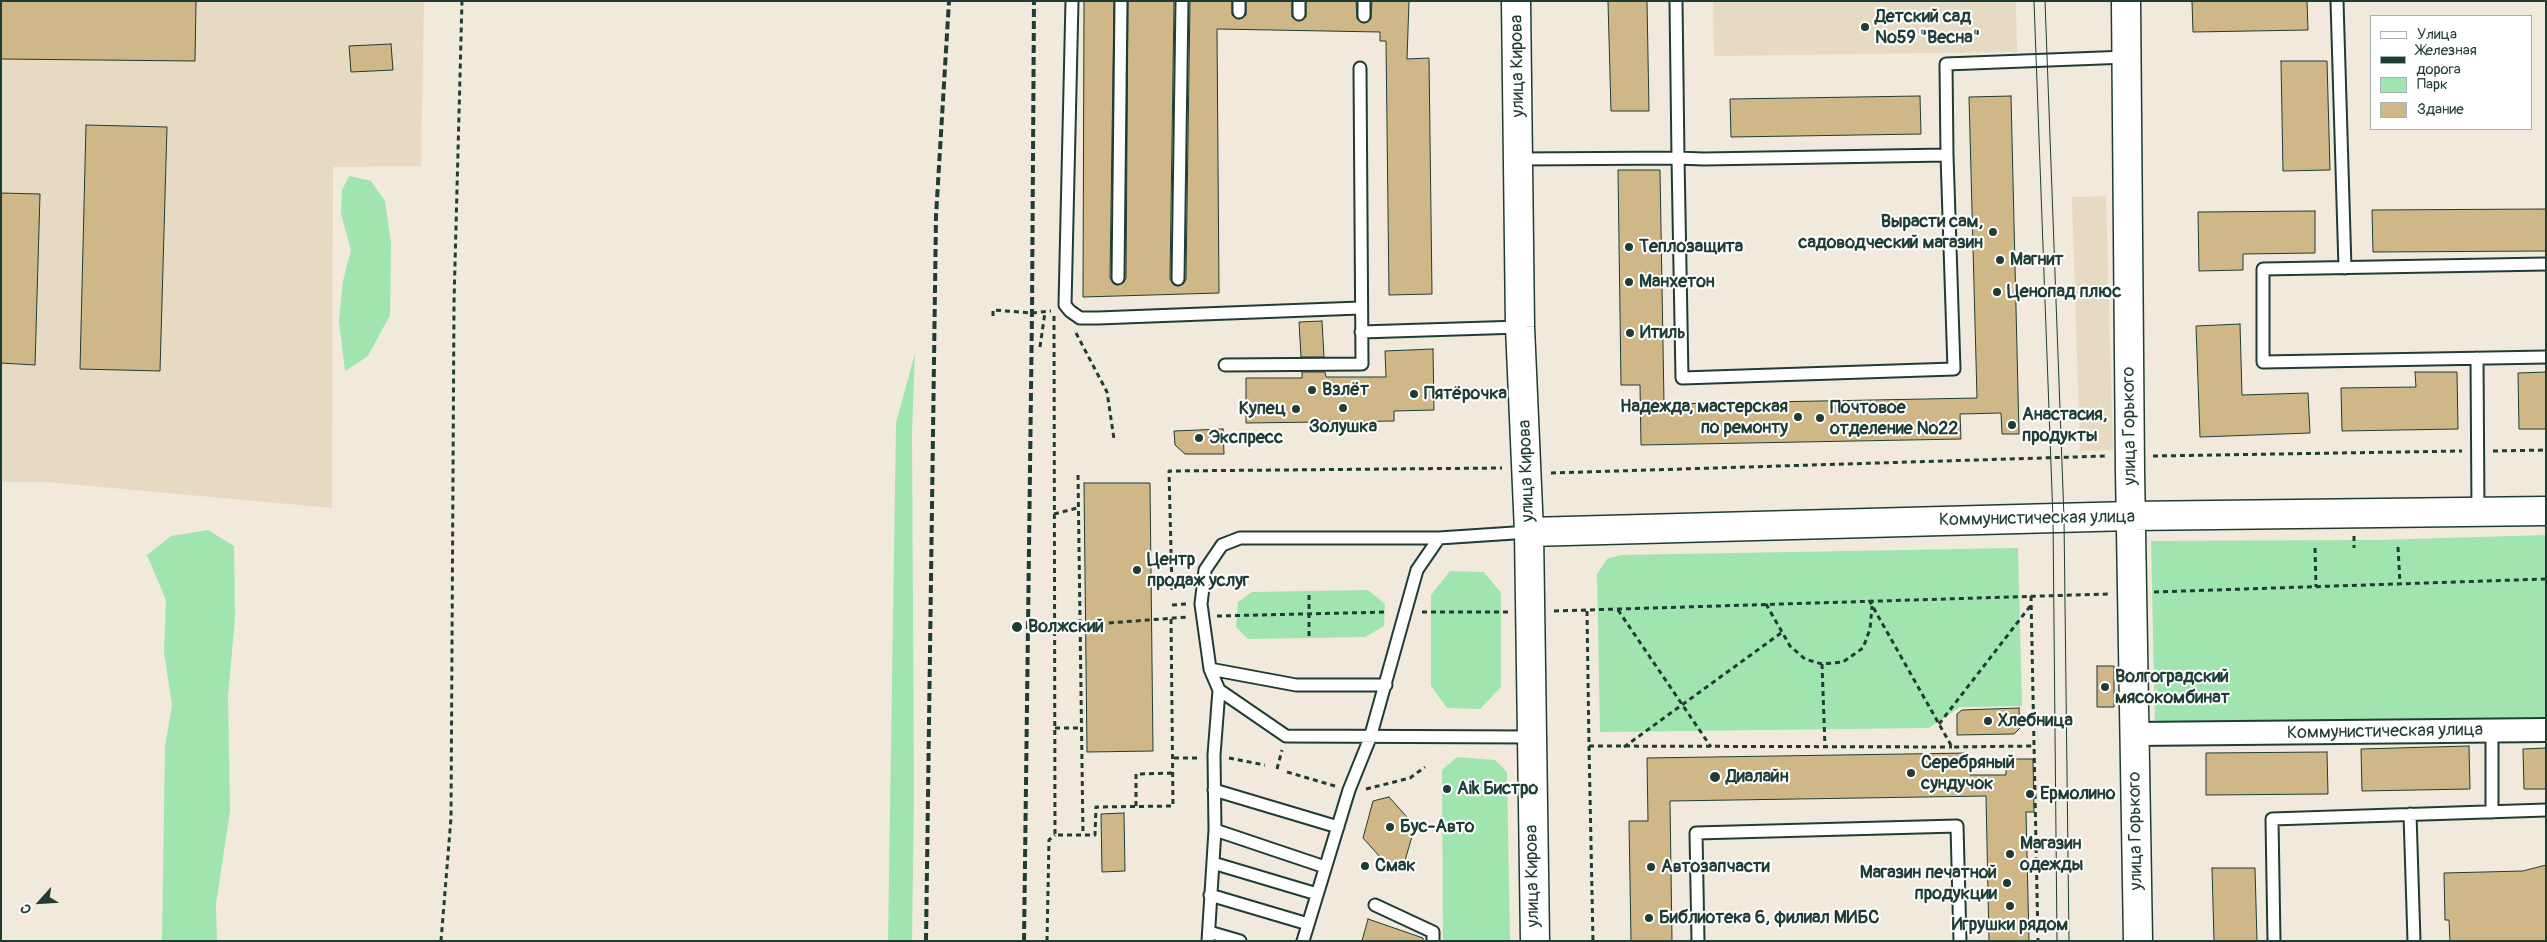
<!DOCTYPE html>
<meta charset="utf-8">
<style>
body{margin:0}
#map{position:relative;width:2547px;height:942px;overflow:hidden;background:#f1e9db;font-family:Pangolin,sans-serif}
canvas{display:block}
.frame{position:absolute;inset:0;border:2px solid #1f3d34;pointer-events:none}
.legend{position:absolute;left:2370px;top:15px;width:162px;height:115px;box-sizing:border-box;background:#fff;border:1px solid #a5b1ae;margin:0;padding:6px 9px;list-style:none;font-size:15px;color:#1f3d34}
.legend li{display:flex;align-items:center;gap:10px;height:25px}
.legend b{width:25px;border:1px solid #a5b1ae}
.north{position:absolute;left:15px;top:877px;width:50px;height:50px;-webkit-text-stroke:4px #fff;paint-order:stroke;rotate:244deg;font-size:14px;font-weight:700;line-height:20px;text-align:center;color:#1f3d34}
.north::after{content:'';display:block;margin:auto;width:18px;height:22px;background:#1f3d34;clip-path:polygon(50% 0,100% 100%,50% 72%,0 100%)}
</style>
<div id="map">
<canvas width="2547" height="942"></canvas>
<div class="frame"></div>
<ul class="legend">
<li><b style="height:6px;background:#fff"></b>Улица</li>
<li><b style="height:6px;background:#1f3d34"></b>Железная дорога</li>
<li><b style="height:14px;background:#a0e4af"></b>Парк</li>
<li><b style="height:14px;background:#d0b787"></b>Здание</li>
</ul>
<div class="north">С</div>
</div>
<script>
const ctx = document.querySelector('canvas').getContext('2d');
ctx.lineJoin = 'round';
function fillPath(path, color) {
  ctx.fillStyle = color;
  ctx.fill(path, 'evenodd');
}
function toPath(rows) {
  const path = new Path2D();
  for (const r of rows) {
    path.moveTo(r[0], r[1]);
    for (let i = 2; i < r.length; i += 2) path.lineTo(r[i], r[i + 1]);
  }
  return path;
}
function stroke(path, color, width, dash) {
  ctx.strokeStyle = color;
  ctx.lineWidth = width;
  ctx.lineCap = dash ? 'butt' : 'round';
  ctx.setLineDash(dash || []);
  ctx.stroke(path);
}
function drawText(font, color, halo, rows, align = 'center') {
  ctx.font = font + ' Pangolin,sans-serif';
  ctx.lineWidth = 4;
  ctx.setLineDash([]);
  ctx.textBaseline = 'middle';
  ctx.strokeStyle = halo;
  ctx.fillStyle = color;
  for (const [text, x, y, turn = 0] of rows) {
    ctx.save();
    ctx.translate(x, y);
    ctx.rotate((+turn || 0) * Math.PI / 180);
    ctx.textAlign = isNaN(turn) ? turn : align;
    if (halo) ctx.strokeText(text, 0, 0);
    ctx.fillText(text, 0, 0);
    ctx.restore();
  }
}
const built = toPath([
 [1,1,424,1,421,166,333,167,332,508,47,482,1,482],
 [1713,1,2016,1,2017,52,1714,56],
 [2106,196,2113,450,2080,451,2072,197]
]);
const green = toPath([
 [349,176,371,181,385,201,391,243,390,315,368,356,345,371,339,321,343,281,351,250,341,214,342,190],
 [915,353,912,431,914,796,912,941,888,941,896,423],
 [208,530,234,546,235,618,228,696,230,811,216,904,217,941,162,941,165,747,172,705,164,652,166,600,147,555,171,536],
 [2546,535,2546,717,2155,725,2151,541,2378,540],
 [2018,548,2022,706,1960,707,1929,728,1600,732,1597,574,1607,559,1621,555],
 [1450,571,1484,572,1501,593,1501,687,1480,709,1447,708,1431,686,1431,595],
 [1368,590,1385,604,1384,626,1365,637,1248,639,1236,627,1238,602,1252,592],
 [1457,757,1495,760,1507,772,1510,941,1443,941,1442,770]
]);
const building = toPath([
 [1,1,196,1,195,61,1,59,1,1],
 [1084,1,1114,1,1110,278,1114,284,1118,285,1124,282,1126,278,1128,1,1174,1,1170,279,1174,285,1178,286,1184,283,1186,279,1190,1,1232,1,1232,15,1239,19,1246,15,1246,1,1292,1,1292,17,1299,21,1306,17,1306,1,1356,1,1357,19,1364,23,1371,19,1372,1,1409,1,1407,59,1429,58,1432,294,1389,295,1386,41,1380,41,1380,32,1217,29,1219,293,1083,297,1084,1],
 [1608,1,1647,1,1649,111,1611,111,1608,1],
 [2192,1,2307,1,2308,30,2193,32,2192,1],
 [391,44,393,70,351,72,349,46,391,44],
 [2281,61,2327,61,2330,170,2283,171,2281,61],
 [1920,96,1921,134,1731,137,1730,99,1920,96],
 [2011,96,2019,434,2002,434,2001,413,1960,414,1961,439,1641,445,1640,385,1621,385,1618,170,1660,170,1664,404,1977,398,1969,97,2011,96],
 [86,125,167,127,160,371,80,369,86,125],
 [1,193,40,194,35,365,1,363,1,193],
 [2546,209,2546,251,2373,252,2372,210,2546,209],
 [2315,211,2315,253,2243,254,2243,270,2199,271,2198,212,2315,211],
 [1322,321,1324,357,1301,357,1299,322,1322,321],
 [2240,324,2242,395,2308,393,2310,433,2200,437,2196,326,2240,324],
 [1433,349,1434,410,1394,411,1394,421,1246,423,1246,378,1302,378,1302,372,1325,372,1326,377,1386,377,1385,351,1433,349],
 [2415,372,2457,372,2458,429,2342,431,2341,388,2416,387,2415,372],
 [2546,372,2546,429,2519,429,2518,373,2546,372],
 [1223,429,1224,454,1185,454,1175,445,1174,431,1223,429],
 [1084,483,1150,483,1153,751,1087,752,1084,483],
 [2097,666,2114,666,2114,707,2097,707,2097,666],
 [2019,708,2020,728,2014,734,1957,735,1957,714,1962,710,2019,708],
 [2469,746,2470,789,2362,791,2361,749,2469,746],
 [2546,748,2546,789,2524,789,2523,749,2546,748],
 [2327,752,2328,794,2206,795,2206,753,2327,752],
 [1969,753,1970,775,2006,775,2006,759,2033,759,2034,812,2026,812,2029,941,1989,941,1986,796,1670,801,1672,941,1631,941,1629,821,1648,821,1647,758,1969,753],
 [1389,797,1415,826,1404,864,1390,868,1363,838,1373,801,1389,797],
 [1124,813,1125,871,1102,872,1101,814,1124,813],
 [2546,865,2546,941,2450,941,2449,920,2445,920,2444,873,2523,871,2546,865],
 [2212,868,2255,868,2257,941,2214,941,2212,868],
 [1368,919,1423,938,1423,941,1362,941,1368,919]
]);
const path = toPath([
 [993,316,993,310,1032,313,1051,311],
 [1054,316,1055,835,1095,835,1096,807,1173,806,1171,618],
 [1076,333,1107,392,1114,439],
 [1040,347,1045,312],
 [2493,451,2546,450],
 [2153,456,2462,451],
 [1551,473,2107,456],
 [1078,475,1083,835],
 [1054,514,1077,508],
 [2354,536,2354,548],
 [2398,547,2400,584],
 [2315,548,2316,587],
 [1172,590,1169,471,1502,468],
 [2154,592,2546,579],
 [2031,596,2038,941],
 [1869,600,1952,747,2034,746],
 [1766,604,1790,646,1805,659,1822,664,1843,662,1863,648,1870,629,1872,606],
 [1172,605,1186,604],
 [1618,610,1711,747],
 [1554,611,2108,594],
 [1587,611,1589,746,1952,747],
 [1422,612,1508,612],
 [1217,616,1388,612],
 [1055,627,1188,617],
 [1309,636,1309,594],
 [1822,664,1825,747],
 [1939,724,2031,605],
 [1055,728,1081,728],
 [1589,746,1593,941],
 [1624,747,1781,633],
 [1174,758,1198,758],
 [1229,758,1265,765],
 [1277,769,1282,750],
 [1287,772,1335,786],
 [1366,789,1410,778,1425,767],
 [1136,806,1136,774,1174,773],
 [441,941,451,818,454,302,462,1],
 [1047,941,1049,840,1055,835]
]);
const lane = toPath([
 [1072,1,1065,305,1070,311,1080,318,1098,318,1360,308],
 [2337,1,2345,268],
 [1239,12,1239,1],
 [1299,14,1299,1],
 [1364,16,1364,1],
 [1947,155,1946,64,2127,57],
 [1519,159,1678,158,1703,159,1947,155,1954,369,1682,378,1678,158,1676,1],
 [2546,264,2263,269,2263,362,2546,357],
 [1118,278,1121,1],
 [1178,279,1182,1],
 [1361,332,1520,327],
 [2477,358,2478,512],
 [1225,365,1362,364,1360,68],
 [1529,532,1439,538,1240,538,1222,545,1205,570,1201,604,1210,669,1219,690,1286,736,1531,737],
 [1210,669,1296,685,1386,685],
 [1214,790,1338,827],
 [2492,812,2492,731],
 [2410,814,2414,941],
 [1215,830,1325,867],
 [1213,863,1317,894],
 [1210,895,1308,924],
 [1375,905,1433,932,1433,941],
 [1209,932,1240,941],
 [1208,941,1215,830,1214,755,1219,690],
 [1303,941,1349,790,1370,738,1417,570,1439,538],
 [1698,941,1696,833,1957,826,1960,941],
 [2274,941,2272,819,2546,810]
]);
const street = toPath([
 [2135,734,2546,730]
]);
const secondary = toPath([
 [1516,1,1520,327,1529,532,1535,941],
 [2126,1,2130,471,2138,941],
 [1529,532,2131,516,2546,511]
]);
const tram = toPath([
 [2034,1,2053,519,2057,941],
 [2045,1,2064,518,2069,941]
]);
const rail = toPath([
 [926,941,936,216,949,1],
 [1024,941,1032,313,1034,1]
]);
const markers = [
 [1865,27,5,"#1f3d34"],
 [1993,232,5,"#1f3d34"],
 [1629,247,5,"#1f3d34"],
 [2000,260,5,"#1f3d34"],
 [1629,282,5,"#1f3d34"],
 [1997,292,5,"#1f3d34"],
 [1630,333,5,"#1f3d34"],
 [1312,390,5,"#1f3d34"],
 [1414,394,5,"#1f3d34"],
 [1343,408,5,"#1f3d34"],
 [1296,409,5,"#1f3d34"],
 [1798,417,5,"#1f3d34"],
 [1820,418,5,"#1f3d34"],
 [2012,425,5,"#1f3d34"],
 [1199,438,5,"#1f3d34"],
 [1137,570,5,"#1f3d34"],
 [1017,627,6,"#1f3d34"],
 [2105,687,5,"#1f3d34"],
 [1988,721,5,"#1f3d34"],
 [1911,773,5,"#1f3d34"],
 [1715,777,6,"#1f3d34"],
 [1447,789,5,"#1f3d34"],
 [2030,794,5,"#1f3d34"],
 [1390,827,5,"#1f3d34"],
 [2010,854,5,"#1f3d34"],
 [1365,866,5,"#1f3d34"],
 [1651,867,5,"#1f3d34"],
 [2007,883,5,"#1f3d34"],
 [2010,906,5,"#1f3d34"],
 [1649,918,5,"#1f3d34"]
];
const poiNames = [
 ["Детский сад",1875,17],
 ["№59 \"Весна\"",1875,38],
 ["Вырасти сам,",1983,222,"right"],
 ["садоводческий магазин",1983,243,"right"],
 ["Теплозащита",1639,247],
 ["Магнит",2010,260],
 ["Манхетон",1639,282],
 ["Ценопад плюс",2007,292],
 ["Итиль",1640,333],
 ["Взлёт",1322,390],
 ["Пятёрочка",1424,394],
 ["Надежда, мастерская",1788,407,"right"],
 ["по ремонту",1788,428,"right"],
 ["Почтовое",1830,408],
 ["отделение №22",1830,429],
 ["Купец",1286,409,"right"],
 ["Анастасия,",2022,415],
 ["продукты",2022,436],
 ["Золушка",1343,427,"center"],
 ["Экспресс",1209,438],
 ["Центр",1147,560],
 ["продаж услуг",1147,581],
 ["Волжский",1028,627],
 ["Волгоградский",2115,677],
 ["мясокомбинат",2115,698],
 ["Хлебница",1998,721],
 ["Серебряный",1921,763],
 ["сундучок",1921,784],
 ["Диалайн",1726,777],
 ["Aik Бистро",1457,789],
 ["Ермолино",2040,794],
 ["Бус-Авто",1400,827],
 ["Магазин",2020,844],
 ["одежды",2020,865],
 ["Смак",1375,866],
 ["Автозапчасти",1661,867],
 ["Магазин печатной",1997,873,"right"],
 ["продукции",1997,894,"right"],
 ["Библиотека 6, филиал МИБС",1659,918],
 ["Игрушки рядом",2010,925,"center"]
];
const streetNames = [
 ["улица Кирова",1518,66,-91],
 ["улица Горького",2130,426,-91],
 ["улица Кирова",1527,471,-92],
 ["Коммунистическая улица",2037,519,-1],
 ["Коммунистическая улица",2385,732,-1],
 ["улица Горького",2136,831,-91],
 ["улица Кирова",1533,876,-91]
];
fillPath(built, '#e7dac2');
fillPath(green, '#a0e4af');
fillPath(building, '#d0b787');
stroke(building, '#1f3d34', 1);
stroke(lane, '#1f3d34', 15);
stroke(street, '#1f3d34', 26);
stroke(secondary, '#1f3d34', 31);
stroke(path, '#1f3d34', 3, [5, 4]);
stroke(lane, '#fff', 11);
stroke(street, '#fff', 22);
stroke(secondary, '#fff', 28);
stroke(tram, '#1f3d34', 1);
stroke(rail, '#1f3d34', 4, [8, 4]);
for (const [x, y, r, color] of markers) {
  const dot = new Path2D();
  dot.arc(x, y, r, 0, 2 * Math.PI);
  ctx.fillStyle = color;
  ctx.fill(dot);
  stroke(dot, '#fff', 2);
}
drawText('bold 18px', '#1f3d34', '#fff', poiNames, 'left');
drawText('18px', '#1f3d34', '#fff', streetNames);
</script>
